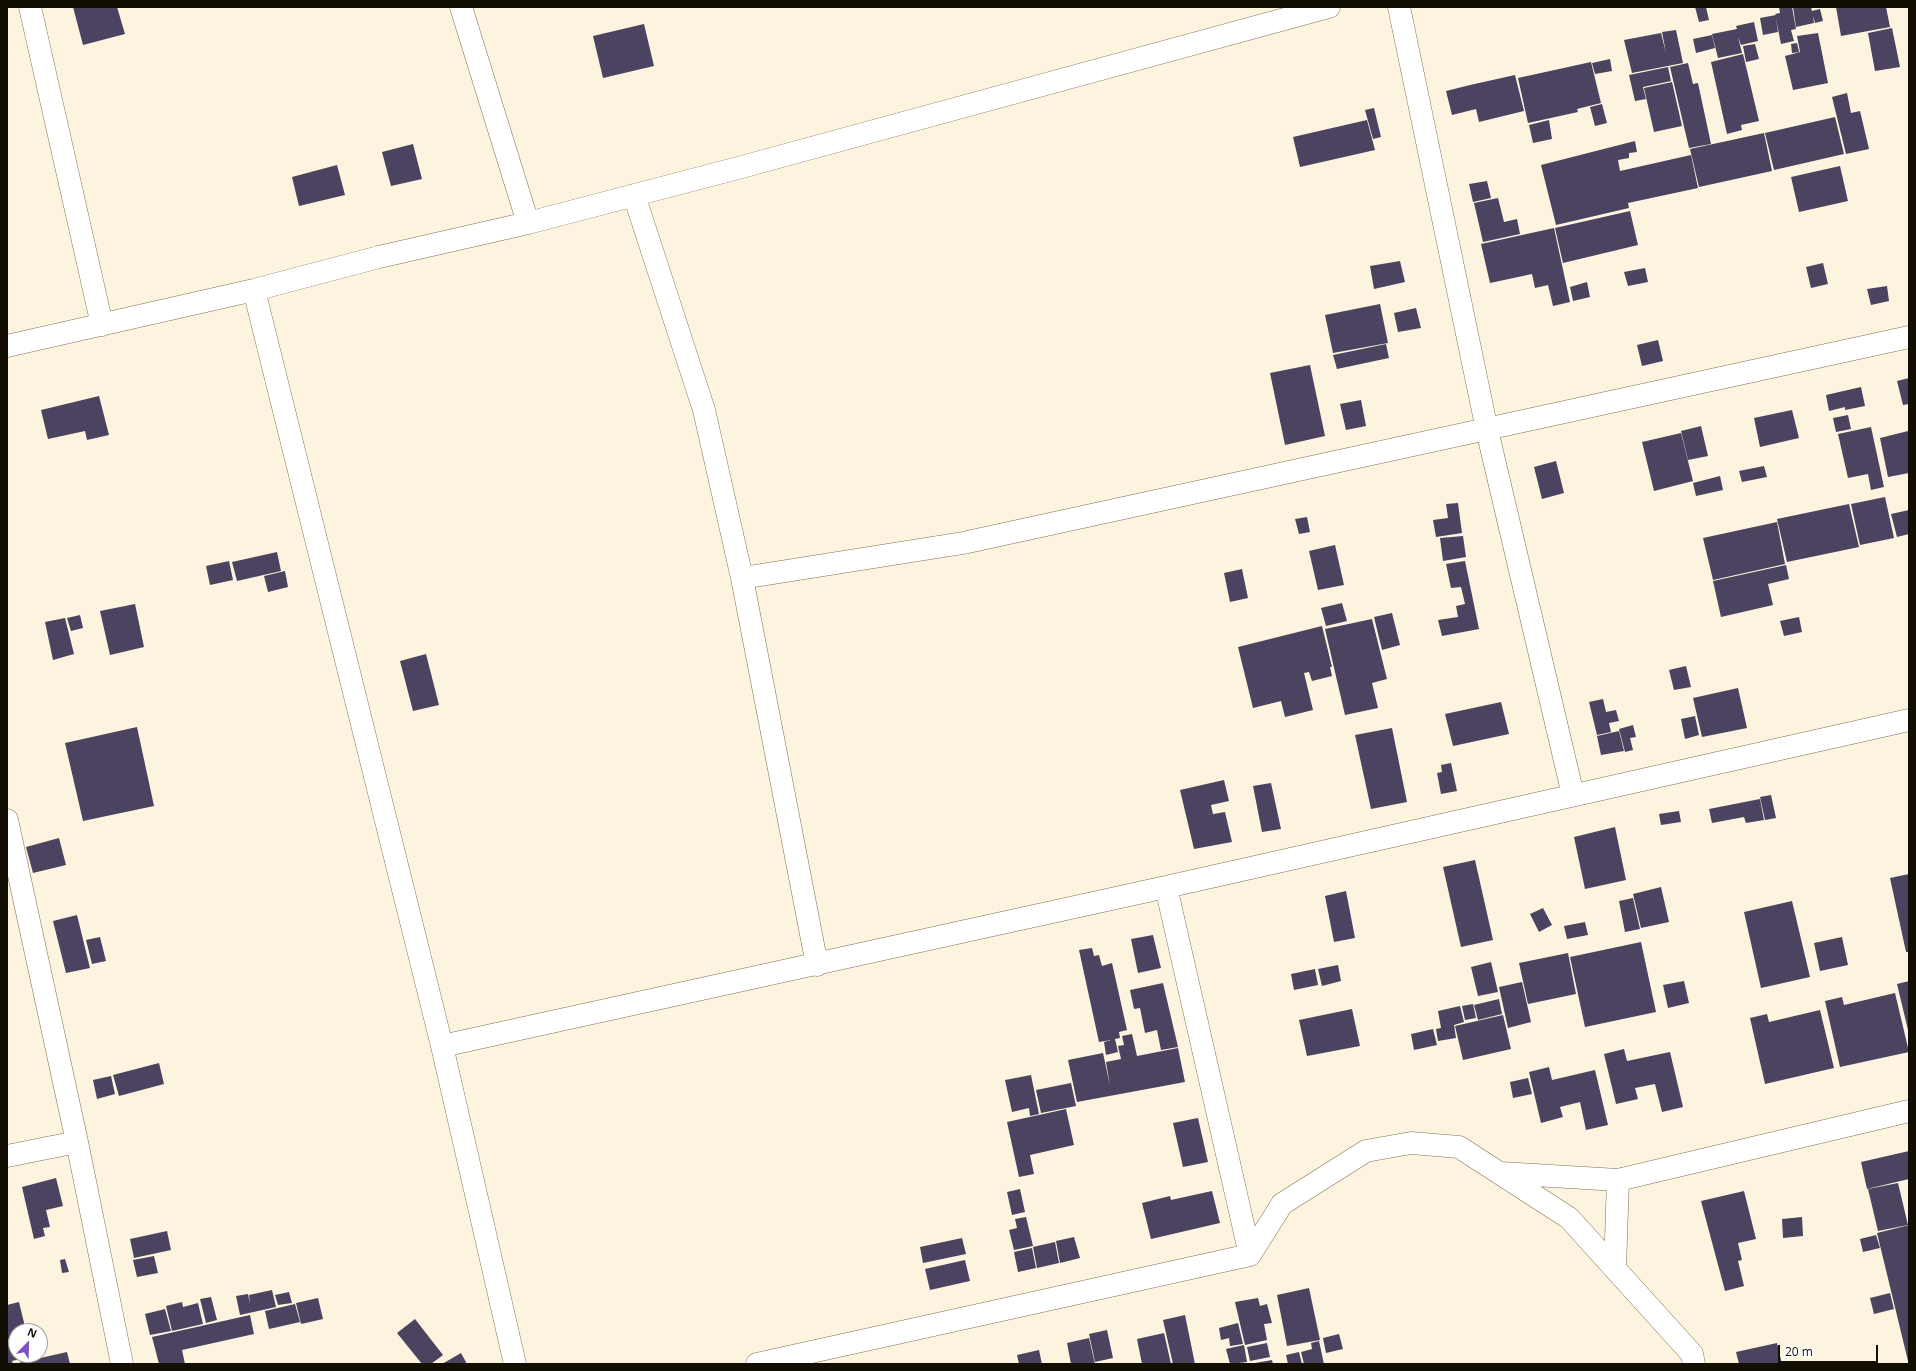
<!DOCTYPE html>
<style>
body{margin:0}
#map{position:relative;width:1916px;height:1371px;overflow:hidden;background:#fdf4e0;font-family:"Open Sans",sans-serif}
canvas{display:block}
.frame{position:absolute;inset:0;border:8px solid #130e04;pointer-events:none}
.north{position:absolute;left:8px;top:1323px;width:40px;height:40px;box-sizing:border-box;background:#fff;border:1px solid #a19f9b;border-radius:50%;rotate:23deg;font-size:11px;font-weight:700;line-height:16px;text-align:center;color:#130e04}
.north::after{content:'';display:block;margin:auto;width:14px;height:18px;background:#7e50c9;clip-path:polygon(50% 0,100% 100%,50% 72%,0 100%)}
.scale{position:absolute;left:1778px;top:1345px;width:100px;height:18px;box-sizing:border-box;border:2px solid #130e04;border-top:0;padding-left:5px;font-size:12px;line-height:14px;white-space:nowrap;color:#130e04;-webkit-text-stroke:3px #fff;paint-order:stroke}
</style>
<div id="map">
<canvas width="1916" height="1371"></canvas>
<div class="frame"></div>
<div class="north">N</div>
<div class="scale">20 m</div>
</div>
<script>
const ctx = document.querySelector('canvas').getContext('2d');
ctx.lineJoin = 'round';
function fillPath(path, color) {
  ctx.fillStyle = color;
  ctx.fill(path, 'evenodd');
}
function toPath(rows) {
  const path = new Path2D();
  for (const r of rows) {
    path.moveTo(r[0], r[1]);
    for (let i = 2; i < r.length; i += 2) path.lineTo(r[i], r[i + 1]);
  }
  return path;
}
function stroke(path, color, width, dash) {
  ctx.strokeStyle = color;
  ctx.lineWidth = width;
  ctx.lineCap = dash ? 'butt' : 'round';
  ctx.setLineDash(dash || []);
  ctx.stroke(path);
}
const building = toPath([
 [73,7,117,7,125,34,83,45],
 [1695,7,1706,7,1709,20,1699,22],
 [1779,7,1792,7,1796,29,1791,30,1794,41,1781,44,1776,19,1778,32,1763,35,1760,18,1776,15,1775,14,1780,13],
 [1793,7,1811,7,1812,11,1820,9,1823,21,1815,23,1813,16,1814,23,1796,27],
 [1836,7,1886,7,1890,27,1841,36],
 [1754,22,1758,41,1741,45,1738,37,1742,53,1718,58,1712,34,1737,29,1736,26],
 [644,24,654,66,603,78,593,36],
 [1892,28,1900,67,1875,71,1868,33],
 [1676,30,1683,63,1632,73,1624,40,1661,33,1666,53,1662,32],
 [1818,33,1828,83,1793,90,1785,56,1800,52,1797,36],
 [1712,35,1715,48,1696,53,1693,39],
 [1797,43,1799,52,1792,53,1791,44],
 [1755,44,1759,59,1746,62,1743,46],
 [1743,54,1759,121,1741,125,1742,130,1727,134,1711,62],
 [1610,59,1612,71,1595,74,1592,63],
 [1591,62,1601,103,1577,109,1578,112,1528,123,1518,78],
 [1688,63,1693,84,1698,83,1711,144,1689,148,1670,67],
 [1668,67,1671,81,1643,87,1646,99,1635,101,1629,75],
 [1515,75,1524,111,1479,122,1476,109,1452,115,1446,91,1470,85,1473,97,1470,85],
 [1672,82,1682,126,1654,132,1644,88],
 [1847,93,1851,113,1860,111,1869,149,1846,154,1832,97],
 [1602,104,1607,123,1595,126,1590,107],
 [1374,108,1381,137,1373,139,1365,110],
 [1835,117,1844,154,1774,170,1765,133],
 [1367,120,1375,150,1300,167,1293,137],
 [1549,120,1552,139,1533,143,1529,125],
 [1764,133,1772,171,1699,187,1690,149],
 [1635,141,1637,152,1629,153,1629,158,1618,160,1620,171,1691,155,1698,188,1628,203,1629,208,1556,225,1541,165],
 [413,144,422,179,391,186,382,152],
 [337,165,345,195,299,206,292,177],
 [1840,166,1848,201,1799,212,1791,177],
 [1487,181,1491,198,1473,202,1469,184],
 [1498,198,1504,222,1517,219,1520,234,1483,242,1474,203],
 [1630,211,1638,245,1563,263,1555,228],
 [1554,228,1570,302,1553,306,1548,285,1535,288,1532,274,1490,283,1481,244],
 [1400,261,1405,282,1374,289,1370,266],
 [1823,263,1828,284,1811,288,1806,267],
 [1645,268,1648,282,1628,286,1624,272],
 [1587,282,1590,297,1573,301,1570,287],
 [1887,286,1889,301,1871,305,1867,289],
 [1380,304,1388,343,1333,353,1325,315],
 [1416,308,1421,328,1398,332,1394,313],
 [1658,340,1663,361,1642,366,1637,345],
 [1386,344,1389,358,1337,369,1333,355],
 [1310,365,1325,436,1285,445,1270,373],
 [1909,378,1909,404,1903,405,1897,381],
 [1861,387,1865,406,1845,410,1845,407,1829,411,1826,395],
 [99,396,109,435,87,440,85,431,48,439,41,410],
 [1361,400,1366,426,1346,430,1340,404],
 [1792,410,1799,438,1760,447,1754,418],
 [1848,415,1851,429,1836,432,1833,418],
 [1701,426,1708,456,1688,460,1681,431],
 [1871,427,1884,487,1871,490,1868,474,1848,478,1838,434],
 [1908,431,1909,473,1888,477,1880,438],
 [1681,433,1693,481,1654,491,1642,442],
 [1556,461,1564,493,1542,499,1534,467],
 [1764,466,1767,477,1742,482,1739,471],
 [1720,476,1723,490,1696,496,1693,483],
 [1885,497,1894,538,1860,545,1851,504],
 [1458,503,1462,533,1436,537,1433,520,1448,518,1446,504],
 [1849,504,1859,547,1787,562,1777,519],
 [1909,510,1909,534,1897,537,1891,514],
 [1307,517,1310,532,1299,534,1295,519],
 [1777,522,1785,564,1713,580,1703,538],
 [1463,536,1466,557,1443,561,1440,538],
 [1335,545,1344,585,1318,590,1309,551],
 [277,552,281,571,237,581,232,562],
 [229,561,233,580,210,585,206,566],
 [1465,561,1479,629,1442,636,1438,620,1458,617,1456,606,1465,604,1461,587,1451,588,1446,564],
 [1786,565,1789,579,1768,584,1773,605,1721,617,1713,581],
 [1242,569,1248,598,1230,602,1224,573],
 [285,571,288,587,268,592,264,576],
 [1342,603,1347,621,1326,626,1321,608],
 [135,604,144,647,110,655,100,611],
 [1392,613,1400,645,1382,650,1374,617],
 [80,615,83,628,71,631,67,618],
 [1799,617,1802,632,1784,636,1780,621],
 [65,618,74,654,53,660,45,622],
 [1372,619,1387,679,1372,683,1378,708,1345,715,1325,629],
 [1322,626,1332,667,1330,667,1332,676,1312,681,1309,672,1304,673,1313,710,1285,717,1281,701,1253,708,1238,647],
 [426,654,439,705,413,711,400,661],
 [1686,666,1691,687,1674,690,1669,670],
 [1738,688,1747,728,1702,737,1693,698],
 [1603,699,1606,712,1616,710,1619,721,1609,723,1611,732,1597,735,1589,702],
 [1501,702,1509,734,1453,746,1445,714],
 [1695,716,1699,735,1685,739,1681,719],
 [1633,725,1636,737,1630,738,1633,750,1625,752,1619,729],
 [137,727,154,806,83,821,65,743],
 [1392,728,1407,802,1371,809,1355,735],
 [1619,731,1624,751,1601,755,1597,736],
 [1451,763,1457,791,1441,794,1437,773,1442,772,1441,765],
 [1224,780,1229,801,1211,805,1213,814,1202,816,1225,812,1232,842,1194,849,1180,790],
 [1271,783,1281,829,1262,832,1253,786],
 [1771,795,1776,818,1765,820,1760,797],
 [1760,799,1764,820,1746,823,1744,817,1712,823,1709,809],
 [1679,811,1681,822,1661,825,1659,814],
 [1615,827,1626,880,1585,889,1574,837],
 [59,838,66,865,33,873,26,847],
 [1475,860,1493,940,1461,947,1443,867],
 [1909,874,1909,952,1906,952,1890,878],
 [1661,887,1669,922,1641,928,1633,894],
 [1346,891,1355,938,1334,942,1325,896],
 [1633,898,1640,929,1625,932,1619,901],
 [1792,901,1810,977,1761,988,1744,912],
 [1543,908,1552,925,1539,932,1530,914],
 [77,915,90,968,66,973,53,921],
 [1585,922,1588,935,1567,939,1564,926],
 [1153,935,1161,968,1138,973,1131,939],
 [100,937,106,961,92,964,86,940],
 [1842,937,1848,965,1820,971,1814,943],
 [1641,942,1656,1012,1585,1027,1570,957],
 [1092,948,1094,956,1099,955,1102,966,1112,963,1127,1030,1119,1032,1120,1038,1115,1039,1118,1052,1106,1055,1104,1042,1111,1040,1099,1042,1079,950],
 [1568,953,1576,994,1528,1004,1519,963],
 [1491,962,1498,992,1478,996,1471,967],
 [1338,965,1341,981,1322,986,1318,969],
 [1315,969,1318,985,1294,990,1291,974],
 [1684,981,1689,1003,1668,1008,1663,985],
 [1909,981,1909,1030,1908,1030,1897,984],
 [1522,982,1531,1022,1508,1028,1499,987],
 [1163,983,1178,1047,1161,1050,1157,1030,1145,1033,1140,1008,1134,1009,1130,990],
 [1895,993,1909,1052,1840,1067,1825,1001,1842,997,1844,1005],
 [1499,999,1502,1014,1478,1020,1474,1005],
 [1473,1004,1476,1018,1465,1020,1462,1006],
 [1460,1006,1464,1022,1454,1025,1456,1038,1438,1041,1436,1029,1441,1028,1438,1011],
 [1352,1009,1360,1046,1307,1056,1299,1020],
 [1820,1010,1834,1068,1765,1084,1750,1018,1767,1014,1769,1022],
 [1503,1015,1511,1049,1463,1060,1455,1026],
 [1433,1029,1437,1045,1414,1050,1411,1034],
 [1132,1034,1137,1056,1178,1048,1185,1082,1077,1102,1068,1060,1103,1053,1110,1086,1106,1062,1121,1059,1118,1046,1124,1045,1122,1036],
 [1624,1049,1627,1061,1670,1052,1683,1107,1662,1112,1655,1084,1635,1088,1638,1099,1616,1104,1604,1054],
 [159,1063,164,1084,119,1096,113,1075],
 [1549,1067,1552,1080,1595,1070,1608,1125,1586,1130,1580,1102,1560,1107,1563,1117,1541,1123,1529,1072],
 [1031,1075,1039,1114,1030,1116,1029,1108,1012,1112,1005,1080],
 [111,1076,115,1094,97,1099,93,1080],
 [1528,1078,1532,1094,1513,1098,1510,1082],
 [1071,1083,1076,1106,1041,1113,1036,1090],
 [1066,1109,1074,1145,1030,1155,1034,1174,1019,1177,1007,1122],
 [1198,1118,1208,1162,1183,1167,1173,1123],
 [1909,1151,1909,1179,1867,1189,1861,1162],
 [56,1178,63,1206,46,1210,50,1227,43,1228,45,1236,34,1239,22,1187],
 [1898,1183,1908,1225,1878,1231,1868,1189],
 [1020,1189,1025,1212,1012,1215,1007,1192],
 [1212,1191,1220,1223,1151,1239,1142,1203,1170,1196,1171,1200],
 [1744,1191,1756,1239,1738,1243,1742,1260,1738,1261,1744,1286,1725,1291,1701,1201],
 [1026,1217,1033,1246,1014,1250,1009,1230,1017,1228,1015,1219],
 [1802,1217,1803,1236,1783,1238,1782,1219],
 [1909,1225,1909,1360,1908,1361,1877,1233],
 [167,1231,171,1250,134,1258,130,1239],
 [1876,1235,1880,1248,1863,1252,1860,1239],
 [1074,1237,1080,1258,1060,1263,1056,1241],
 [962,1238,966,1254,923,1263,920,1247],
 [1055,1242,1059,1263,1037,1268,1033,1247],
 [1032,1248,1036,1268,1018,1272,1014,1252],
 [154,1256,158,1273,137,1277,133,1260],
 [65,1259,69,1272,62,1273,60,1260],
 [965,1260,970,1281,930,1290,925,1269],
 [1309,1288,1320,1340,1287,1346,1277,1295],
 [272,1290,276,1307,240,1315,236,1296,248,1294,250,1304,249,1295],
 [289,1292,292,1303,278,1305,275,1295],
 [1890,1293,1894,1309,1874,1314,1870,1298],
 [211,1297,217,1320,206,1323,200,1299],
 [318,1298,323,1319,301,1324,296,1303],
 [1258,1298,1260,1306,1267,1304,1272,1323,1264,1324,1267,1340,1245,1345,1235,1302],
 [19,1302,26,1331,16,1331,16,1338,7,1340,7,1305],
 [182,1302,183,1307,198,1303,203,1324,172,1331,166,1306],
 [295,1304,300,1322,269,1329,265,1311],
 [165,1309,171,1331,150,1335,145,1314],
 [250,1315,254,1334,182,1350,185,1364,159,1364,152,1337],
 [1185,1315,1195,1364,1173,1364,1163,1320],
 [415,1319,443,1355,431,1364,422,1364,397,1333],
 [1238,1323,1243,1344,1230,1346,1229,1338,1221,1340,1219,1328],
 [1107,1330,1113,1358,1095,1362,1089,1334],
 [1164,1333,1171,1364,1142,1364,1137,1339],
 [1339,1334,1343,1349,1326,1353,1323,1338],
 [1089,1338,1095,1364,1071,1364,1067,1343],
 [16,1341,16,1355,32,1356,12,1361,13,1364,7,1364,7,1343],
 [1319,1341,1324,1364,1304,1364,1301,1352,1312,1349,1311,1343],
 [1267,1343,1270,1357,1250,1361,1247,1347],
 [1777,1343,1782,1364,1739,1364,1736,1352],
 [1244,1345,1247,1362,1230,1364,1226,1349],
 [1039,1350,1042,1364,1019,1364,1017,1355],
 [67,1352,70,1364,18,1364,18,1363],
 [1299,1352,1302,1364,1288,1364,1286,1355],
 [461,1353,467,1364,442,1364],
 [1272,1360,1273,1364,1255,1364,1255,1363]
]);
const street = toPath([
 [30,7,102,325],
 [461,7,528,223],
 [1399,7,1487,430,1573,795],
 [634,195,704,410,742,578,817,965],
 [254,290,442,1046,515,1364],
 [7,346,254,290,379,257,528,223,738,168,1329,7],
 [742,578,963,543,1909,337],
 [7,820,77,1142,122,1364],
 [1166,887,1250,1255],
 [442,1046,1166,887,1909,720],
 [7,1156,77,1142],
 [1501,1173,1618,1180],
 [1615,1269,1618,1180,1909,1111],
 [757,1364,1250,1255,1282,1204,1366,1151,1411,1143,1459,1147,1569,1218,1692,1354,1694,1364]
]);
fillPath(building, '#4b435f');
stroke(street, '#807254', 23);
stroke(street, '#fff', 22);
</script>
